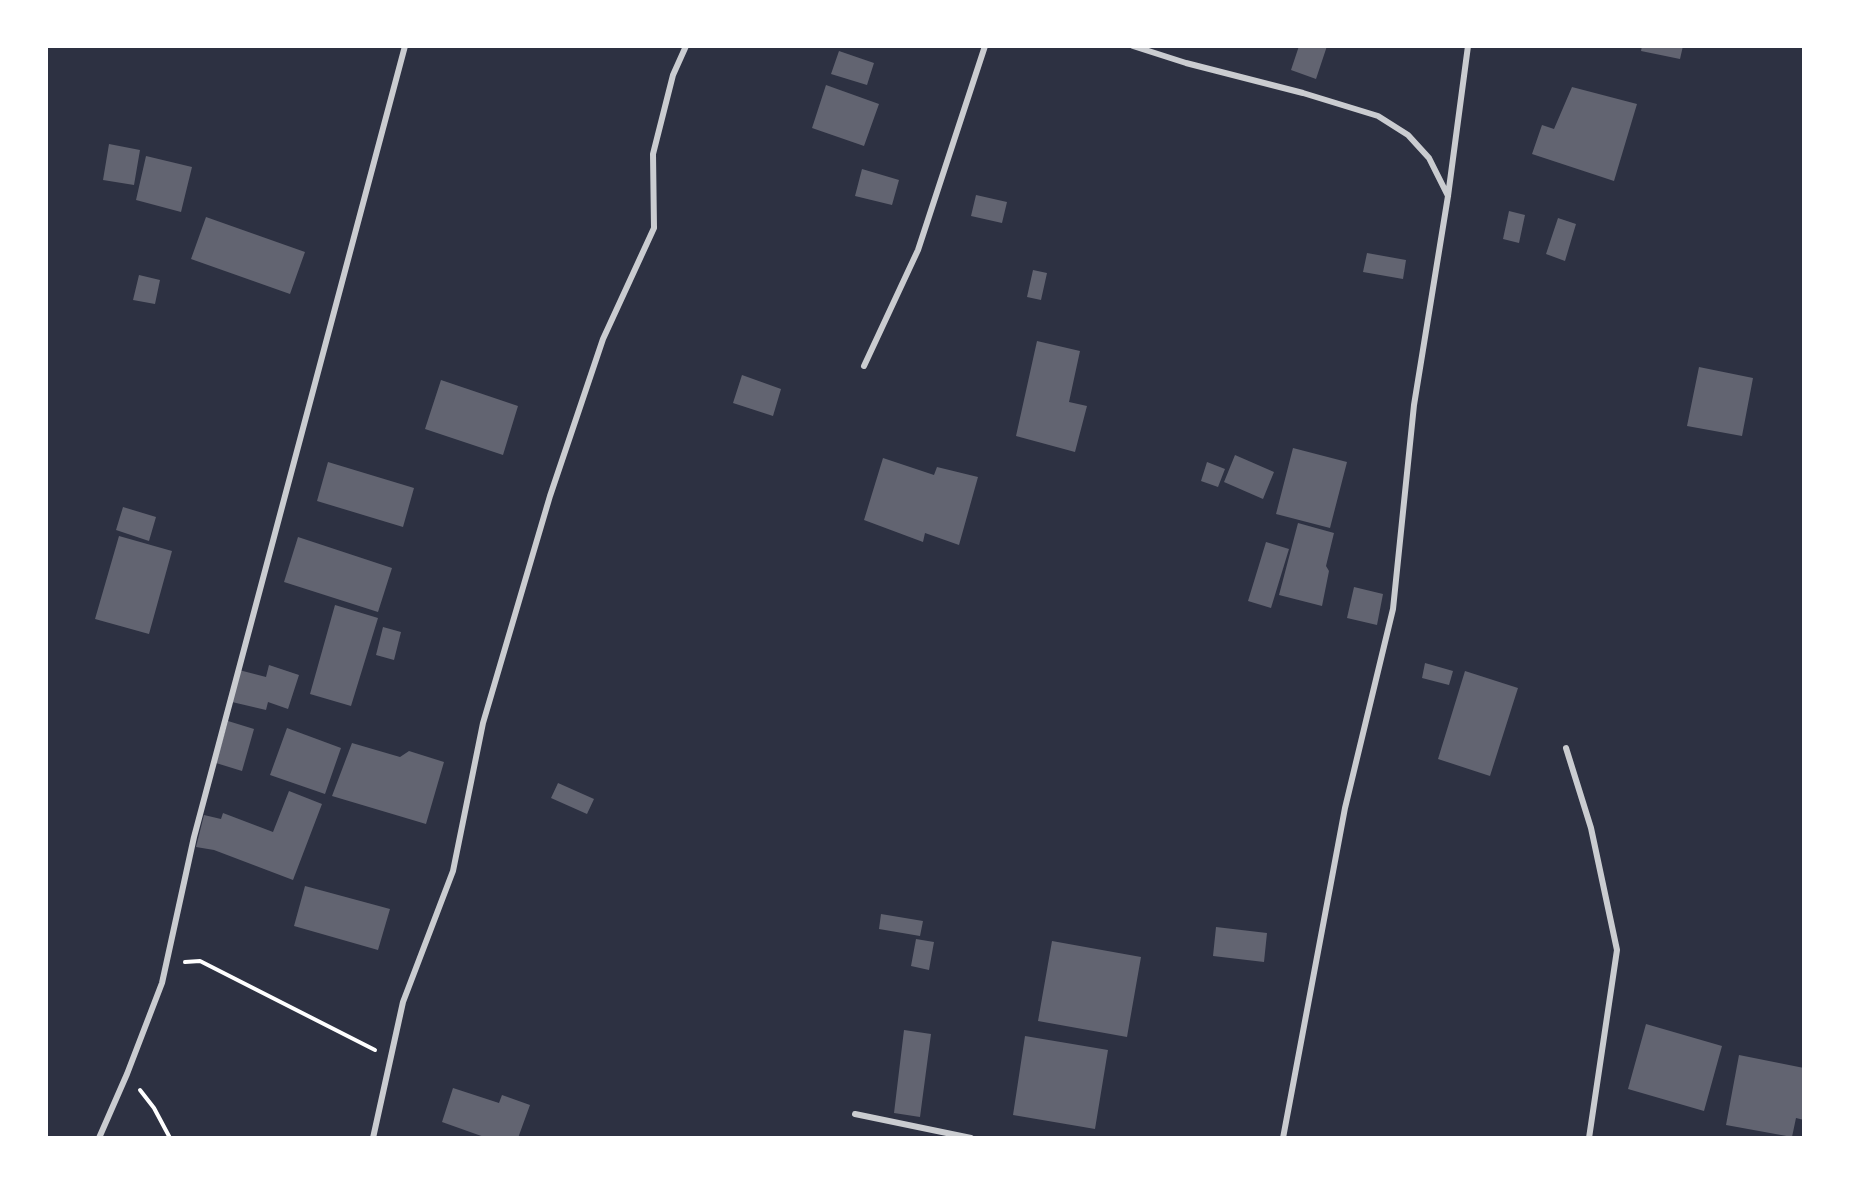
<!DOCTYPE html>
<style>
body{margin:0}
#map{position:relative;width:1850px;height:1184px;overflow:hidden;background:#2d3142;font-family:Ubuntu,sans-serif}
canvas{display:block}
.frame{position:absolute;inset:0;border:48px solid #fff;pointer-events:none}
</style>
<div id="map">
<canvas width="1850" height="1184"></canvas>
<div class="frame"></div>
</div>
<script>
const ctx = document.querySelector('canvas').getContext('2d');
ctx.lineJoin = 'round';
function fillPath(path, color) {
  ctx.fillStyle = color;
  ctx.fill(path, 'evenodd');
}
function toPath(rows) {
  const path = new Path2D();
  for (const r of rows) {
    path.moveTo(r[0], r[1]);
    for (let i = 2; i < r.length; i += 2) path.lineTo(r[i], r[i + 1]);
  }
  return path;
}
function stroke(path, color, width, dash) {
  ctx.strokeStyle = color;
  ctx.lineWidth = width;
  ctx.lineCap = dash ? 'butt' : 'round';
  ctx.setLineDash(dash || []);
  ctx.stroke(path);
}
const building = toPath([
 [1299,46,1327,46,1316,79,1291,70],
 [1642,46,1683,46,1680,59,1641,51],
 [839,51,874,63,867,85,831,74],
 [826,85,879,104,864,146,812,128],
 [1572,87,1637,104,1614,181,1532,154,1542,125,1554,129],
 [109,144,140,150,134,185,103,180],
 [146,156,192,167,181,212,136,200],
 [862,169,899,180,892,205,855,196],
 [976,195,1007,202,1002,223,971,216],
 [1509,211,1525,215,1519,243,1503,239],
 [206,217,305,252,290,294,191,259],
 [1558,218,1576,224,1565,261,1546,254],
 [1367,253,1406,260,1403,279,1363,272],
 [1033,270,1047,273,1041,300,1027,297],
 [139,275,160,280,155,304,133,300],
 [1037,341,1080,351,1069,402,1087,406,1075,452,1016,436],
 [1699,367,1753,378,1742,436,1687,426],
 [742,375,781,389,773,416,733,403],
 [441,380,518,406,503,455,425,429],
 [1293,448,1347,462,1330,528,1276,514],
 [1235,455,1274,472,1263,499,1224,482],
 [883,458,934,475,937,467,978,477,959,545,925,533,923,542,864,520],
 [328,462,414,488,403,527,317,501],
 [1207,462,1225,469,1218,487,1201,481],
 [123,507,156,517,149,541,116,530],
 [1298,523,1334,533,1326,566,1329,571,1322,606,1279,595],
 [119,536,172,551,149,634,95,619],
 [298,537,392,568,378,612,284,582],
 [1266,542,1289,549,1271,608,1248,601],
 [1354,587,1383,594,1377,625,1347,618],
 [335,605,378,618,351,706,310,694],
 [383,627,401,632,394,660,376,655],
 [1425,663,1453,671,1449,685,1422,678],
 [269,665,299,675,288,709,268,702,266,710,232,702,239,670,266,677],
 [1465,671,1518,688,1490,776,1438,759],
 [228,721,254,729,242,771,216,763],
 [287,728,341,748,325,794,270,775],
 [352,743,400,757,409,751,444,762,426,824,332,796],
 [558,783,594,799,587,814,551,798],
 [289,791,322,804,293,880,214,850,196,847,204,815,221,819,223,813,273,832],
 [305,886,390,909,378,950,294,926],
 [881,914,923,921,920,936,879,929],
 [1216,927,1267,933,1264,962,1213,956],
 [916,939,934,942,929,970,911,966],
 [1052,941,1141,957,1127,1037,1038,1021],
 [1646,1024,1722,1046,1704,1111,1628,1089],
 [904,1030,931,1034,920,1117,894,1113],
 [1025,1036,1108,1050,1095,1129,1013,1115],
 [1739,1055,1804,1068,1804,1120,1796,1118,1792,1137,1726,1125],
 [453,1088,499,1103,502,1095,530,1105,518,1138,487,1138,442,1122]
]);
const path = toPath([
 [185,962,200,961,375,1050],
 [140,1090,154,1108,170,1138]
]);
const minor = toPath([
 [1133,46,1186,63,1303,93,1378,116,1408,135,1429,158,1448,196],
 [864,366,918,250,985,46],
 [1566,748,1591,828,1617,950,1589,1138],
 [855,1114,971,1138],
 [99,1138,127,1074,162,983,194,837,405,46],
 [373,1138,403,1002,453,871,483,723,550,496,603,339,654,228,653,154,673,75,686,46],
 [1283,1138,1345,808,1393,609,1414,405,1448,196,1468,46]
]);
fillPath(building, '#626471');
stroke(path, '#fff', 4);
stroke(minor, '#caccd0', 6);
</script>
